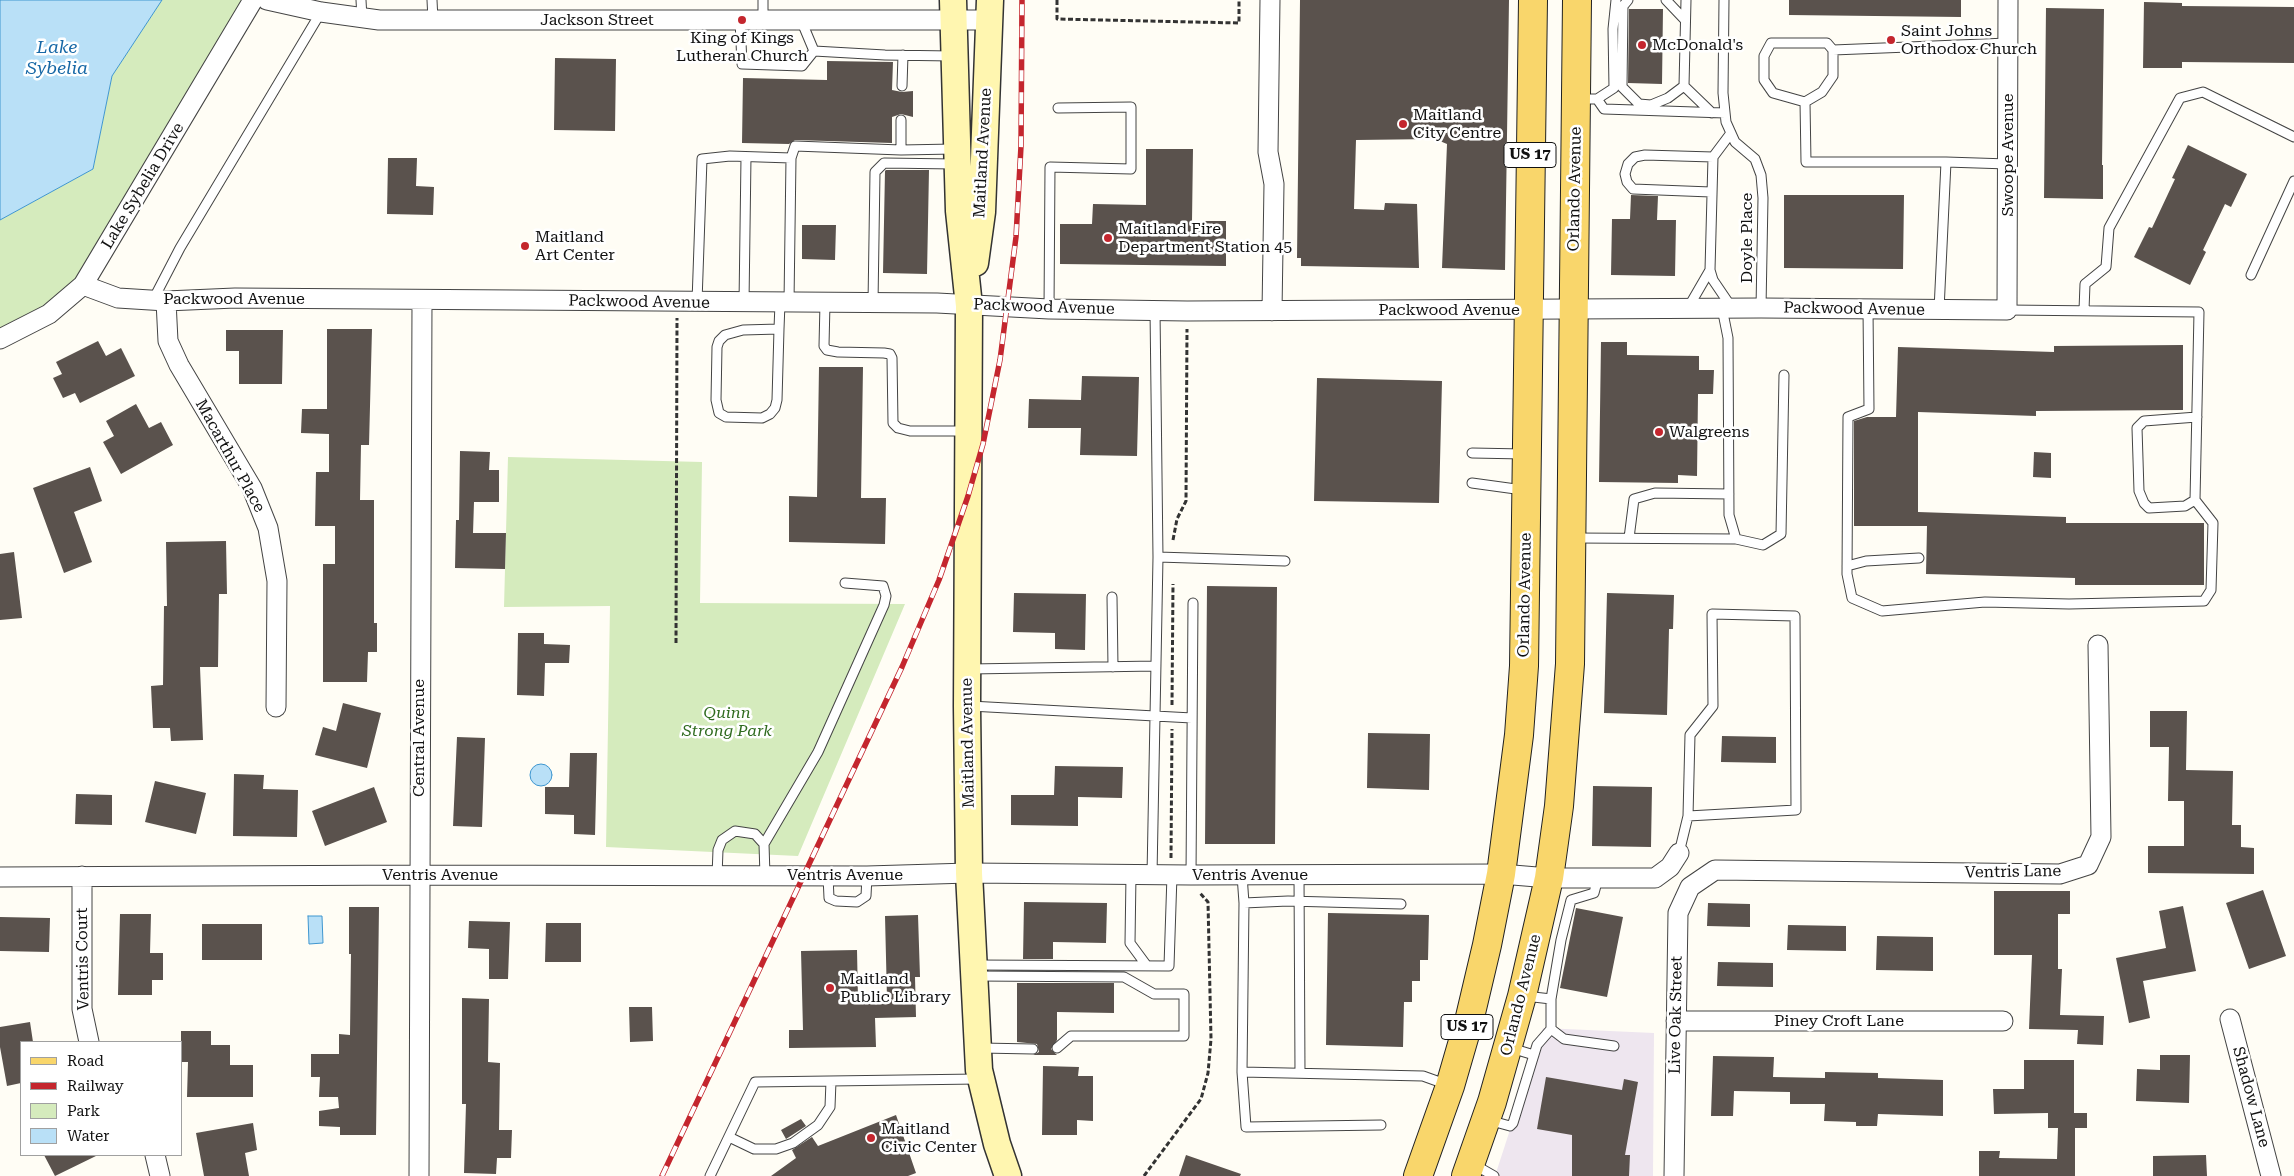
<!DOCTYPE html>
<style>
body{margin:0}
#map{position:relative;width:2294px;height:1176px;overflow:hidden;background:#fffdf5;font-family:"Roboto Serif",serif}
canvas{display:block}
.legend{position:absolute;left:20px;top:1041px;width:162px;height:115px;box-sizing:border-box;background:#fff;border:1px solid #a0a0a0;margin:0;padding:6px 9px;list-style:none;font-size:15px;color:#111}
.legend li{display:flex;align-items:center;gap:10px;height:25px}
.legend b{width:25px;border:1px solid #a0a0a0}
</style>
<div id="map">
<canvas width="2294" height="1176"></canvas>
<ul class="legend">
<li><b style="height:6px;background:#f9d66b"></b>Road</li>
<li><b style="height:6px;background:#c4262e"></b>Railway</li>
<li><b style="height:14px;background:#d5ebbd"></b>Park</li>
<li><b style="height:14px;background:#b9e0f7"></b>Water</li>
</ul>
</div>
<script>
const ctx = document.querySelector('canvas').getContext('2d');
ctx.lineJoin = 'round';
function fillPath(path, color) {
  ctx.fillStyle = color;
  ctx.fill(path, 'evenodd');
}
function toPath(rows) {
  const path = new Path2D();
  for (const r of rows) {
    if (r.length === 3) {
      path.moveTo(r[0] + r[2], r[1]);
      path.arc(r[0], r[1], r[2], 0, 2 * Math.PI);
      continue;
    }
    path.moveTo(r[0], r[1]);
    for (let i = 2; i < r.length; i += 2) path.lineTo(r[i], r[i + 1]);
  }
  return path;
}
function stroke(path, color, width, dash) {
  ctx.strokeStyle = color;
  ctx.lineWidth = width;
  ctx.lineCap = dash ? 'butt' : 'round';
  ctx.setLineDash(dash || []);
  ctx.stroke(path);
}
function drawText(font, color, halo, rows, align = 'center') {
  ctx.font = font + ' "Roboto Serif",serif';
  ctx.lineWidth = 5;
  ctx.setLineDash([]);
  ctx.textBaseline = 'middle';
  ctx.strokeStyle = halo;
  ctx.fillStyle = color;
  for (const [text, x, y, turn = 0] of rows) {
    ctx.save();
    ctx.translate(x, y);
    ctx.rotate((+turn || 0) * Math.PI / 180);
    ctx.textAlign = isNaN(turn) ? turn : align;
    if (halo) ctx.strokeText(text, 0, 0);
    ctx.fillText(text, 0, 0);
    ctx.restore();
  }
}
const industrial = toPath([
 [1543,1028,1654,1033,1653,1176,1495,1176]
]);
const green = toPath([
 [162,0,253,0,83,285,0,336,0,220,93,169,112,76],
 [508,457,702,462,700,603,905,604,798,856,606,847,610,606,504,607]
]);
const water = toPath([
 [0,0,162,0,112,76,93,169,0,220,0,0],
 [541,775,11],
 [308,916,322,916,323,943,309,944,308,916]
]);
const building = toPath([
 [1300,0,1509,0,1505,270,1442,268,1447,144,1435,139,1356,140,1354,209,1384,210,1385,203,1417,204,1419,268,1301,266,1301,258,1297,258],
 [1789,0,1961,0,1961,17,1789,15],
 [2144,2,2182,3,2182,6,2294,7,2294,63,2182,62,2182,68,2143,68],
 [2046,8,2104,9,2102,165,2103,165,2103,199,2044,198],
 [1629,9,1663,9,1662,84,1628,83],
 [555,58,616,59,615,131,554,130],
 [827,61,893,62,892,90,902,92,913,91,913,117,901,114,892,117,892,143,795,140,789,144,742,143,743,78,827,80],
 [2188,145,2247,174,2231,207,2225,204,2203,250,2206,252,2190,285,2134,257,2149,227,2152,228,2175,179,2172,178],
 [1146,149,1193,149,1192,221,1226,221,1226,266,1060,264,1060,224,1092,224,1093,204,1146,205],
 [388,158,417,158,416,186,434,187,433,215,387,214],
 [886,170,929,170,927,274,883,273,885,171],
 [1631,195,1658,196,1657,220,1676,220,1675,276,1611,275,1612,219,1630,219],
 [1784,195,1904,195,1903,269,1784,268],
 [802,225,836,225,835,260,802,259],
 [327,329,372,329,369,445,361,445,360,500,374,500,374,623,377,623,377,652,368,652,367,682,323,682,323,564,335,564,335,526,315,526,316,472,329,472,329,434,301,433,302,409,327,409],
 [226,330,283,330,282,384,239,384,239,351,226,351],
 [98,341,106,356,121,348,135,376,80,403,75,393,63,398,53,378,62,374,56,362],
 [1601,342,1627,342,1627,355,1699,356,1699,370,1714,370,1713,394,1698,394,1697,476,1678,475,1678,483,1599,482],
 [2183,345,2183,410,2036,411,2036,416,1918,412,1918,512,2066,517,2066,523,2204,523,2204,585,2075,585,2075,578,1926,574,1927,526,1854,526,1854,421,1867,417,1896,417,1898,347,2054,352,2054,346],
 [819,367,863,367,861,498,886,498,885,544,789,542,789,496,817,497],
 [1082,376,1139,377,1137,456,1080,455,1081,428,1028,428,1029,399,1081,400],
 [1317,378,1442,381,1439,503,1314,501],
 [136,404,149,428,161,422,173,445,121,474,103,442,114,436,106,421],
 [460,451,490,452,489,470,499,470,499,502,474,502,473,533,506,533,505,569,455,568,456,520,459,520],
 [2034,452,2051,453,2051,478,2033,477],
 [90,467,102,501,74,512,92,562,64,573,33,488],
 [226,541,227,594,219,594,218,667,200,667,203,740,171,741,170,728,153,728,151,686,163,685,164,606,167,606,166,542],
 [14,552,22,618,0,620,0,554],
 [1207,586,1277,587,1275,844,1205,844],
 [1014,593,1086,594,1085,650,1055,649,1055,633,1013,632],
 [1607,593,1674,595,1673,629,1669,629,1667,715,1604,713],
 [518,633,544,633,544,644,570,645,569,663,545,663,544,696,517,695],
 [343,703,381,713,367,768,315,755,323,727,336,731],
 [2150,711,2187,711,2186,770,2233,771,2232,825,2241,825,2241,847,2254,848,2254,874,2148,873,2148,846,2184,846,2184,801,2168,801,2169,747,2150,747],
 [1368,733,1430,734,1429,790,1367,788],
 [1722,736,1776,737,1776,763,1721,762],
 [457,737,485,738,482,827,453,826],
 [570,753,597,753,595,835,574,834,574,815,545,814,545,787,569,787],
 [1055,766,1123,767,1122,798,1078,797,1078,826,1011,825,1011,795,1054,795],
 [234,774,264,775,263,789,298,790,297,837,233,836],
 [155,781,206,793,196,834,145,822],
 [1593,786,1652,787,1651,847,1592,846],
 [374,787,387,822,325,846,312,811],
 [76,794,112,795,112,825,75,824],
 [2263,890,2286,956,2249,969,2226,903],
 [1994,891,2070,891,2070,914,2058,914,2058,969,2062,969,2060,1015,2104,1016,2103,1045,2077,1044,2078,1030,2029,1029,2032,955,1994,955],
 [1024,902,1107,903,1106,943,1053,942,1053,959,1023,959],
 [1708,903,1750,904,1750,927,1707,926],
 [2183,906,2196,971,2143,981,2150,1018,2129,1023,2116,958,2166,948,2159,911],
 [349,907,379,907,376,1135,340,1135,340,1127,319,1126,319,1111,339,1108,338,1097,319,1097,320,1077,311,1077,311,1054,339,1054,339,1034,350,1035,351,954,349,954],
 [1576,908,1623,917,1607,997,1560,988],
 [1328,913,1429,915,1428,960,1420,960,1420,981,1412,981,1412,1002,1404,1002,1403,1047,1326,1045],
 [120,914,151,914,150,953,163,953,163,980,152,980,152,995,118,995],
 [918,915,920,977,915,977,916,1017,875,1018,876,1047,789,1048,789,1030,803,1030,801,951,857,950,858,1000,887,999,885,916],
 [0,917,50,918,49,952,0,951],
 [469,921,510,922,508,979,489,979,489,949,468,948],
 [546,923,581,923,581,962,545,962],
 [202,924,262,924,262,960,202,960],
 [1788,925,1846,926,1846,951,1787,950],
 [1877,936,1933,937,1933,971,1876,970],
 [1718,962,1773,963,1773,987,1717,986],
 [1017,983,1114,983,1114,1013,1057,1012,1057,1040,1051,1049,1057,1055,1033,1055,1039,1052,1037,1044,1017,1042],
 [462,998,489,999,488,1062,500,1063,499,1130,512,1130,511,1158,497,1158,496,1174,464,1173,466,1104,462,1104],
 [629,1007,652,1007,653,1041,630,1042],
 [30,1022,33,1042,21,1042,21,1083,7,1086,0,1047,0,1027],
 [181,1031,211,1031,211,1045,230,1045,230,1065,253,1065,253,1097,187,1097,188,1062,181,1062],
 [2160,1055,2190,1055,2189,1103,2136,1101,2137,1069,2160,1070],
 [1713,1056,1774,1057,1773,1077,1825,1078,1825,1072,1878,1073,1878,1078,1943,1080,1943,1116,1878,1114,1877,1126,1856,1126,1856,1122,1824,1121,1825,1104,1790,1104,1790,1092,1734,1091,1733,1116,1711,1116],
 [2024,1060,2074,1060,2074,1113,2087,1113,2087,1128,2075,1128,2075,1176,1979,1176,1979,1151,2000,1151,1999,1158,2057,1159,2058,1128,2048,1128,2048,1113,1994,1114,1993,1089,2024,1089],
 [1043,1066,1079,1067,1078,1076,1093,1076,1093,1121,1077,1120,1077,1135,1042,1135],
 [1546,1077,1622,1090,1624,1079,1638,1082,1625,1155,1630,1155,1629,1176,1572,1176,1572,1135,1537,1129],
 [896,1115,916,1173,908,1176,771,1176,796,1158,792,1150,812,1137,818,1146],
 [801,1119,806,1126,786,1139,781,1130],
 [253,1123,257,1150,245,1153,249,1176,204,1176,196,1133],
 [44,1155,98,1155,55,1176],
 [1186,1155,1241,1174,1240,1176,1179,1176],
 [2206,1155,2207,1176,2153,1176,2153,1156]
]);
const path = toPath([
 [1057,0,1057,19,1239,23,1239,0],
 [1173,540,1177,519,1186,501,1187,329],
 [676,643,677,318],
 [1172,705,1173,584],
 [1171,858,1172,729],
 [1144,1176,1201,1099,1208,1073,1211,1039,1208,902,1200,893]
]);
const service = toPath([
 [361,0,362,18],
 [432,0,433,20],
 [763,0,763,20],
 [1628,0,1623,6,1622,87,1639,104,1651,105,1668,98,1684,86],
 [1666,0,1685,20],
 [1686,0,1684,86,1712,113],
 [1724,0,1723,93,1726,122,1735,142,1755,159,1761,175,1763,198,1761,308],
 [740,20,742,64,802,66,814,51,801,20],
 [1833,50,2008,43],
 [814,51,885,55,952,56],
 [902,86,903,55],
 [1578,99,1597,99,1614,88,1613,29,1616,0],
 [1597,99,1604,109,1725,113],
 [1805,102,1773,93,1764,80,1764,56,1771,43,1827,43,1833,50,1833,76,1822,92,1805,102,1806,162,1946,162],
 [901,120,901,150,954,149],
 [1731,133,1713,157,1710,270,1713,280,1732,308],
 [1711,192,1633,189,1627,182,1625,174,1628,164,1635,157,1645,155,1713,157],
 [2251,275,2294,181],
 [153,300,180,248,321,12],
 [697,302,702,159,730,156,791,158],
 [789,302,791,158,795,146,901,150],
 [744,303,746,157],
 [825,303,824,346,827,350,838,352,884,353,890,354,892,358,893,423,898,428,910,431,965,431],
 [873,303,875,172,884,163,955,164],
 [1688,308,1710,270],
 [1722,308,1728,338,1729,515,1736,539,1763,545,1781,534,1784,375],
 [1049,309,1050,167,1131,169,1131,107,1058,108],
 [1868,309,1869,409,1848,417,1847,574,1852,598,1882,611,1985,602,2069,604,2204,601,2211,590,2213,523,2195,500,2199,312,2007,310],
 [1155,310,1158,557],
 [1939,310,1946,162,2008,164],
 [2084,310,2085,284,2106,267,2109,228,2180,98,2203,92,2294,137],
 [779,329,743,330,725,335,719,341,717,347,716,400,719,413,726,417,762,418,770,414,775,408,777,400,779,329,780,303],
 [1472,453,1524,454],
 [1472,483,1523,490],
 [2195,500,2185,506,2149,508,2144,503,2139,491,2137,428,2144,421,2197,417],
 [1575,538,1736,539],
 [1629,538,1634,499,1655,493,1729,494],
 [1847,566,1866,561,1919,558],
 [1112,597,1113,667],
 [970,669,1156,666],
 [970,706,1192,718],
 [764,844,818,752,884,605,886,596,883,586,845,583],
 [1679,853,1688,816,1690,735,1713,706,1712,614,1795,616,1796,810,1688,816],
 [1131,875,1130,943,1147,966],
 [1152,875,1158,557,1285,561],
 [1191,875,1193,603],
 [1242,875,1244,903],
 [1299,875,1300,1073],
 [717,876,718,850,722,840,735,831,755,834,764,844,765,876],
 [828,876,829,898,836,901,857,902,866,896,867,876],
 [1401,904,1288,901,1244,903,1242,1072,1423,1076,1448,1085],
 [976,965,1169,966,1172,875],
 [976,976,1124,977,1154,994,1184,994,1184,1036,1071,1036,1057,1048],
 [1525,996,1551,999,1561,940,1571,900,1594,893,1598,878],
 [1551,999,1551,1029,1564,1039,1614,1046],
 [981,1048,1033,1049],
 [1511,1048,1534,1055],
 [1242,1072,1246,1127,1381,1125],
 [1488,1120,1510,1126,1513,1123,1537,1045,1551,1029],
 [729,1137,754,1149,776,1149,793,1143,818,1125,830,1107,831,1081],
 [1473,1164,1494,1176],
 [710,1176,755,1082,978,1079]
]);
const minor = toPath([
 [267,0,321,12,379,20,990,20],
 [1270,0,1268,152,1274,184,1272,311],
 [83,285,118,298,166,301,235,298,937,303,1049,309,1187,311,1761,308,2007,310,2008,0],
 [166,301,168,341,179,365,252,488,268,528,277,581,276,707],
 [0,339,49,314,83,285,253,0],
 [82,876,82,1009,89,1042],
 [0,877,419,875,867,876,969,873,1191,875,1501,874,1549,878,1655,878,1670,867,1679,853],
 [2230,1019,2271,1176],
 [1676,1021,2003,1021],
 [155,1155,160,1176],
 [419,1176,422,300],
 [1674,1176,1678,913,1690,887,1715,870,2060,874,2088,865,2101,837,2098,645]
]);
const secondary = toPath([
 [953,0,959,211,969,306,967,706,969,873,979,1070,997,1144,1008,1176],
 [975,263,982,212,990,0]
]);
const primary = toPath([
 [1418,1176,1450,1086,1470,1017,1487,945,1501,874,1519,735,1524,666,1533,0],
 [1466,1176,1492,1102,1522,996,1549,878,1559,806,1570,664,1577,0]
]);
const rail = toPath([
 [662,1176,902,667,939,580,968,496,983,444,1000,360,1016,237,1021,146,1022,0]
]);
const markers = [
 [742,20,5,"#c4262e"],
 [1891,40,5,"#c4262e"],
 [1642,45,5,"#c4262e"],
 [1403,124,5,"#c4262e"],
 [1108,238,5,"#c4262e"],
 [525,246,5,"#c4262e"],
 [1659,432,5,"#c4262e"],
 [830,988,5,"#c4262e"],
 [871,1138,5,"#c4262e"]
];
const shields = [
 [1530,155,52],
 [1467,1027,52]
];
const shieldNames = [
 ["US 17",1530,155],
 ["US 17",1467,1027]
];
const streetNames = [
 ["Jackson Street",597,20],
 ["Maitland Avenue",983,153,-87],
 ["Swoope Avenue",2008,155,-90],
 ["Lake Sybelia Drive",143,186,-59],
 ["Orlando Avenue",1575,189,-89],
 ["Doyle Place",1747,238,-90],
 ["Packwood Avenue",234,299],
 ["Packwood Avenue",639,302,1],
 ["Packwood Avenue",1044,307,2],
 ["Packwood Avenue",1854,309,1],
 ["Packwood Avenue",1449,310],
 ["Macarthur Place",230,456,61],
 ["Orlando Avenue",1525,595,-89],
 ["Central Avenue",419,738,-90],
 ["Maitland Avenue",968,743,-91],
 ["Ventris Lane",2013,872,-1],
 ["Ventris Avenue",440,875],
 ["Ventris Avenue",845,875],
 ["Ventris Avenue",1250,875],
 ["Ventris Court",83,959,-91],
 ["Orlando Avenue",1521,995,-76],
 ["Live Oak Street",1676,1015,-89],
 ["Piney Croft Lane",1839,1021],
 ["Shadow Lane",2251,1097,75]
];
const poiNames = [
 ["Saint Johns",1901,31],
 ["Orthodox Church",1901,49],
 ["King of Kings",742,38,"center"],
 ["Lutheran Church",742,56,"center"],
 ["McDonald's",1652,45],
 ["Maitland",1413,115],
 ["City Centre",1413,133],
 ["Maitland Fire",1118,229],
 ["Department Station 45",1118,247],
 ["Maitland",535,237],
 ["Art Center",535,255],
 ["Walgreens",1669,432],
 ["Maitland",840,979],
 ["Public Library",840,997],
 ["Maitland",881,1129],
 ["Civic Center",881,1147]
];
const parkNames = [
 ["Quinn",727,713],
 ["Strong Park",727,731]
];
const waterNames = [
 ["Lake",57,48],
 ["Sybelia",57,69]
];
fillPath(industrial, '#eee6ef');
fillPath(green, '#d5ebbd');
fillPath(water, '#b9e0f7');
stroke(water, '#3f96cf', 1);
fillPath(building, '#5a524d');
stroke(service, '#444', 11);
stroke(minor, '#444', 21);
stroke(secondary, '#333', 29);
stroke(primary, '#222', 30);
stroke(path, '#333', 3, [5, 2.5]);
stroke(service, '#fff', 9);
stroke(minor, '#fff', 19);
stroke(secondary, '#fff6b0', 26);
stroke(primary, '#f9d66b', 28);
stroke(rail, '#c4262e', 5.5);
stroke(rail, '#fff', 4, [11]);
for (const [x, y, r, color] of markers) {
  const dot = new Path2D();
  dot.arc(x, y, r, 0, 2 * Math.PI);
  ctx.fillStyle = color;
  ctx.fill(dot);
  stroke(dot, '#fff', 2);
}
for (const [x, y, w] of shields) {
  const box = new Path2D();
  box.roundRect(x - w / 2, y - 12.5, w, 25, 4);
  ctx.fillStyle = '#fff';
  ctx.fill(box);
  stroke(box, '#111', 1);
}
drawText('bold 15px', '#111', null, shieldNames);
drawText('16px', '#111', '#fff', streetNames);
drawText('16px', '#111', '#fff', poiNames, 'left');
drawText('italic 16px', '#2f6b1f', '#fff', parkNames);
drawText('italic 18px', '#1768a6', '#fff', waterNames);
</script>
